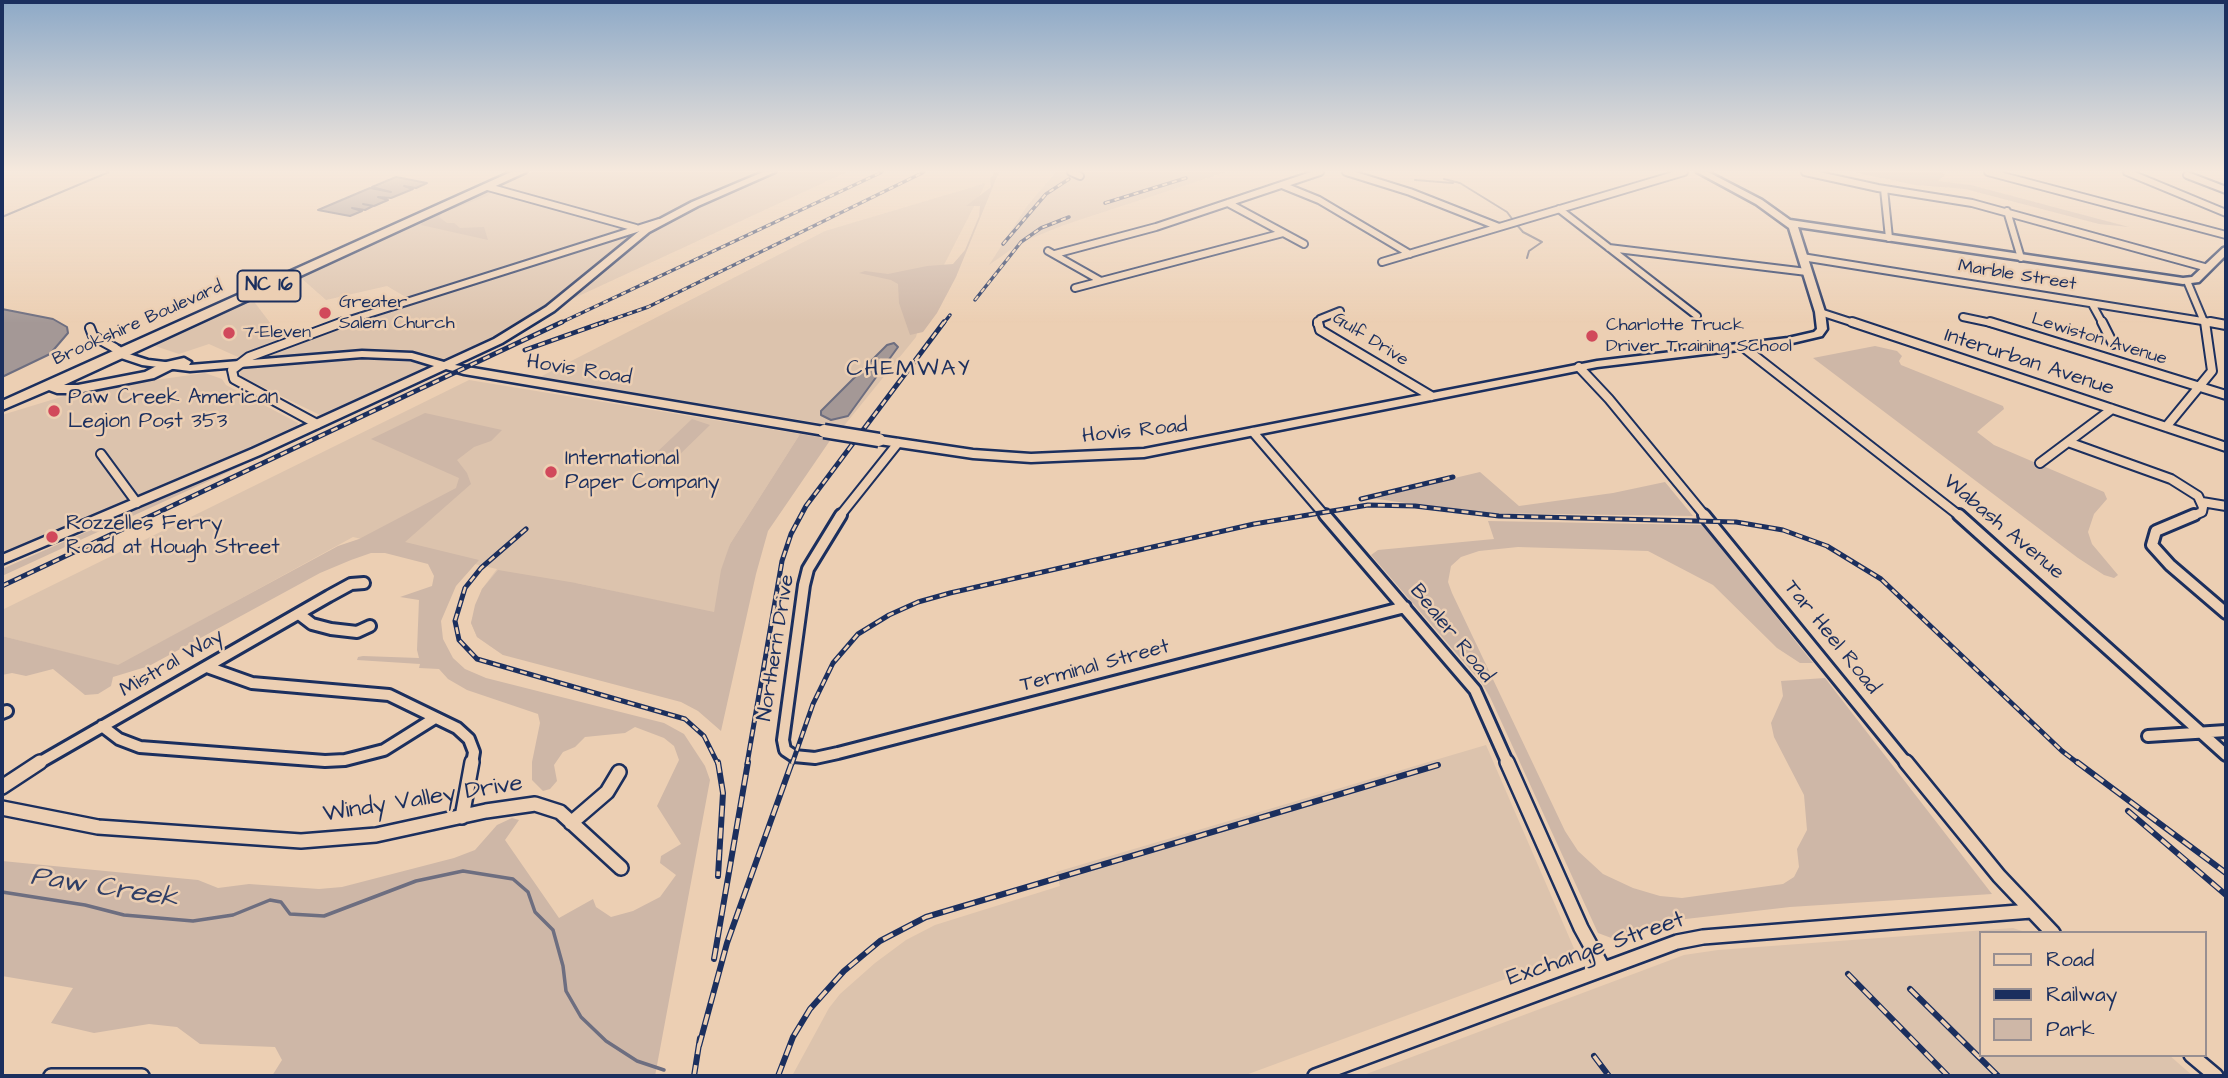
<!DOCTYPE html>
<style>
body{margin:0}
#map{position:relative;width:2228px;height:1078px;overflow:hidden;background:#eccfb3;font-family:"Architects Daughter",sans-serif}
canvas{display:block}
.frame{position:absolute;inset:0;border:4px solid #1b2f5e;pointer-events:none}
.legend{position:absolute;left:1979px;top:931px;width:228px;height:126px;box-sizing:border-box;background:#eccfb3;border:2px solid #988f91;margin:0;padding:9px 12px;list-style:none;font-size:21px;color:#1b2f5e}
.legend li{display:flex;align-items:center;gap:14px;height:35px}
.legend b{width:35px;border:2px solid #988f91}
</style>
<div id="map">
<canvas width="2228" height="1078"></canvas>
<div class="frame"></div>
<ul class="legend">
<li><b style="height:9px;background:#eccfb3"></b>Road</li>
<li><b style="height:9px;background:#1b2f5e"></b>Railway</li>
<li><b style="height:19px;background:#ceb7a7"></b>Park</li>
</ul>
</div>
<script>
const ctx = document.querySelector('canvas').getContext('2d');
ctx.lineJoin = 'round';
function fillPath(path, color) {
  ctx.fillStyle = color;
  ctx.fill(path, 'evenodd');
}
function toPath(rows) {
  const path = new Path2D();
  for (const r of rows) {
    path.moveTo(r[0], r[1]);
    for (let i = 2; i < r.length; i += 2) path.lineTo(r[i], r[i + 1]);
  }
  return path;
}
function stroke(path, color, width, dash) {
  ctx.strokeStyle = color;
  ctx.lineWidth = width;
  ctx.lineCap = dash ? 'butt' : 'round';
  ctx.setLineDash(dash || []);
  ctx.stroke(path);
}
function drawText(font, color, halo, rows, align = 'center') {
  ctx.font = font + ' "Architects Daughter",sans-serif';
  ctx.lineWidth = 5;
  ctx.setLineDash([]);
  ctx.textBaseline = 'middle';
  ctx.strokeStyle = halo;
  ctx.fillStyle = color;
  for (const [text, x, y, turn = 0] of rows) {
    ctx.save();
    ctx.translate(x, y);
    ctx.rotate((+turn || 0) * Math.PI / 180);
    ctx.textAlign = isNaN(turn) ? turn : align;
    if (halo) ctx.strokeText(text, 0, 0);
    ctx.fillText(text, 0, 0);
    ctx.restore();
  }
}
const built = toPath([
 [531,172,763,172,655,220,409,299,387,286,326,300,300,277],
 [776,172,847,172,570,300,659,226,691,208],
 [1056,172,1226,172,1064,225,1022,242,989,265,1027,206],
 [986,183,926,300,916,337,843,427,540,377,825,231],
 [627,235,629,238,519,326,447,360,424,353,380,350,263,359,266,355,351,322],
 [252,299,284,341,238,357,209,344,179,354,152,345],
 [376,357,403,358,432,368,322,416,242,377,239,372,245,367],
 [205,373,222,379,226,385,298,423,297,426,287,434,2,555,2,415,84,390],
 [469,380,800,434,730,544,714,613,576,583,503,655,477,637,471,623,482,589,497,569,353,537,118,666,2,636,2,610],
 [1486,745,1576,953,1243,1076,792,1076,829,1008,840,994,875,963,906,940,935,925,1060,886,1056,872],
 [2013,928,2028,933,1981,933,1981,1055,2169,1055,2193,1076,1361,1076,1684,955,1718,950]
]);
const green = toPath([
 [995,172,999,172,956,277,937,313,923,332,910,335,899,303,898,284,891,280,859,273,865,271,888,274,927,266,953,264,965,250,979,216,980,206,966,206,991,187,990,179],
 [1852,172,1942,172,1945,175,1938,181,1971,185,2129,227,2099,224,1965,189,1915,185],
 [494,191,487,196,442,213,439,217,447,223,454,223,460,228,484,227,488,240,421,225,423,220,486,192],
 [1875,346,1897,351,1902,356,1899,361,1901,365,2003,406,2004,409,1977,432,1994,445,2104,492,2107,499,2094,514,2088,532,2092,544,2118,575,2114,578,2104,575,2078,558,1813,358],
 [425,413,502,430,491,441,474,447,457,460,467,473,471,484,405,542,479,560,456,586,441,621,443,639,453,658,465,669,486,678,664,723,684,734,705,766,710,780,655,1076,272,1076,282,1060,275,1047,200,1044,177,1027,149,1024,94,1033,51,1023,73,988,2,976,2,861,198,880,218,888,249,884,319,889,342,887,454,858,475,850,497,825,512,818,519,820,505,840,559,918,593,899,596,907,611,917,633,911,660,897,676,875,660,863,661,856,681,844,657,806,679,760,674,746,664,738,635,727,625,733,585,737,575,747,563,752,554,765,557,781,550,789,543,791,532,780,532,762,540,723,538,714,467,690,448,679,439,669,419,668,420,664,357,660,358,657,363,656,419,658,417,650,419,600,400,597,432,586,434,576,428,564,385,553,371,553,351,560,320,573,149,666,113,677,111,686,98,694,85,695,53,669,26,676,12,673,2,675,2,636,118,665,338,546,359,539,456,488,459,478,371,439],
 [692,419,710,425,674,460,655,454],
 [800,434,831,439,768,531,756,574,721,731,698,711,681,702,503,655,477,637,471,623,475,605,482,589,498,570,576,583,714,612,721,570,730,544],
 [291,442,287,445,2,576,2,569],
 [1480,472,1519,506,1613,493,1665,482,1693,516,1478,513,1370,498],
 [1488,521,1703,525,1813,663,1800,663,1777,648,1713,585,1648,551,1518,547,1479,551,1461,557,1451,566,1448,582,1452,593,1565,831,1578,851,1603,874,1633,888,1660,896,1682,898,1783,884,1794,877,1799,867,1797,849,1807,830,1804,795,1774,737,1771,723,1783,696,1781,681,1825,678,1992,894,1790,907,1677,920,1614,939,1598,933,1490,697,1481,682,1371,555,1378,550,1494,539]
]);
const water = toPath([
 [396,177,427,183,416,188,404,186,413,189,391,198,378,197,388,200,374,206,363,204,373,206,365,210,352,208,362,211,350,216,318,210,370,188,391,192,372,187,396,177],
 [2,309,53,319,67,327,68,333,50,354,2,377,2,309],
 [894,343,898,347,848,416,831,420,821,415,821,411,887,345,894,343]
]);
const streamFar1 = toPath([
 [1444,179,1460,183,1507,212,1513,220],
 [1415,180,1453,183],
 [2,217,109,172],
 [1517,225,1523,232,1542,242,1529,251,1527,258]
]);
const stream = toPath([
 [2,892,85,905,124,915,193,921,233,915,270,900,281,902,290,914,324,916,416,881,463,871,513,879,528,892,535,912,553,930,563,966,566,991,581,1017,606,1041,637,1061,664,1070]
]);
const streetFar3 = toPath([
 [1071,172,1080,176],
 [1346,172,1410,192,1499,227],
 [1805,172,1878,188,1972,203,2208,268],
 [1988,172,2226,235],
 [2127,172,2226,213],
 [2187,175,2226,190],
 [1282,185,1319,200,1410,254],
 [488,187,636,228],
 [1884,189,1889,238],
 [1228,203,1304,244],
 [1559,209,1697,316],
 [2007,211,2021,258],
 [1609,248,1807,272],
 [1048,251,1101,281],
 [1055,254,1156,227,1320,172],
 [1802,257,2221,324],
 [1382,262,1684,172],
 [2187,281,2205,324],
 [1075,288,1283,233],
 [2092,304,2103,324],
 [1820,312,1857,324],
 [1963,317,1996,324],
 [337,324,659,222],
 [1317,324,1320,319,1340,311]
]);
const streetFar2 = toPath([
 [1318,322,1320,330,1431,396],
 [1852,322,2226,447],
 [1990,322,2226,395],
 [2102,322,2113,344],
 [2210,322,2226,325],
 [90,328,93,336,115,348],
 [1742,346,1961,517],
 [1579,367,1609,399,1706,517],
 [317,424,234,379,232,370,249,357,343,322],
 [2166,427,2212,371,2205,322],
 [1253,432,1326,517],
 [2068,442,2171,479,2198,496,2203,507,2202,512,2190,517],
 [101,454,137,503],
 [2040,463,2112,409],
 [2202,502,2226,506],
 [839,517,898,443]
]);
const streetFar1 = toPath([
 [841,515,808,569,804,585,783,740,785,750,794,756,815,758,838,753,1405,607],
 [1325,515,1475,690,1508,764],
 [1704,515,1907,764],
 [1959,515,2226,755],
 [2194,515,2156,531,2152,545,2170,565,2226,613],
 [299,614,312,624,331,629,357,632,370,626],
 [207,667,252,683,389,695,457,728,469,739,474,752,472,764],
 [2,713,7,711],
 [102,726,119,739,140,747,325,761,345,760,384,750,435,718],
 [2148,736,2226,731],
 [37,764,329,596,351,584,364,583]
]);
const street = toPath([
 [1507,762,1581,928,1603,968],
 [1906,762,1999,876,2053,933],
 [2,787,40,762],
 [2,808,98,827,301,841,376,835,486,811,535,804,560,812,621,868],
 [462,817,472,762],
 [571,823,607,792,619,772],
 [2191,1055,2216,1076],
 [51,1076,142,1076],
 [1315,1076,1677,942,1703,937,2031,911]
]);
const secondary = toPath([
 [763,172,775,172,698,206,649,232,554,311,502,343,455,365,824,427,828,428,830,431,828,434,824,435,464,374,446,369,260,455,2,564,2,555,252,449,434,366,411,359,362,357,190,371,142,365,121,358,111,350,111,346,119,346,129,354,148,360,190,365,362,351,412,353,444,362,494,339,546,307,643,228,692,202,763,172],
 [1697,172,1708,172,1762,200,1790,220,2183,278,2192,277,2223,248,2226,247,2226,255,2199,282,2183,284,1798,227,1825,312,1827,329,1822,336,1788,344,1597,367,1144,457,1031,462,973,458,879,444,873,440,879,436,973,450,1031,454,1144,449,1597,361,1788,338,1814,332,1817,329,1815,312,1789,228,1756,204,1697,172]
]);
const highway = toPath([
 [511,172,526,172,64,385,78,385,145,372,162,363,184,358,191,362,189,365,172,369,154,378,78,393,57,393,49,390,2,410,2,401,511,172]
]);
const railFar2 = toPath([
 [1105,203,1186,178],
 [1003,244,1046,194,1069,179],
 [975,300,1021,242,1041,228,1069,217],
 [558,324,882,172],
 [599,324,648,307,924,172],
 [943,324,950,315]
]);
const railFar1 = toPath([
 [525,350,604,322],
 [1361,499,1453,477],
 [526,529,481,568,465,588,455,621,459,640,477,659,685,719,704,736,718,764],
 [2,586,562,322],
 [747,764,782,561,791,534,806,506,944,322],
 [792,764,813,704,833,663,858,634,889,615,918,602,950,593,1254,524,1368,505,1415,506,1499,516,1736,522,1783,530,1827,546,1881,579,2062,751,2079,764]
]);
const rail = toPath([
 [718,762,723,793,718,876],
 [2077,762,2226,873],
 [2128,811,2226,895],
 [714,959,748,762],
 [1848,974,1948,1076],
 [1910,989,1998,1076],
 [699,1046,727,943,792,762],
 [1594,1056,1609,1076],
 [694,1076,700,1038],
 [778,1076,793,1037,810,1009,844,971,880,941,926,917,1438,765]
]);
const secondaryBridge = toPath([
 [824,431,879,440]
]);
const markers = [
 [325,313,7,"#d1495b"],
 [229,333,7,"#d1495b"],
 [1592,336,7,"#d1495b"],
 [54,411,7,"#d1495b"],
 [551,472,7,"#d1495b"],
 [52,537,7,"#d1495b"]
];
const farStreetnames = [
 ["Marble Street",2017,276,9],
 ["Brookshire Boulevard",138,324,-24],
 ["Gulf Drive",1370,340,32],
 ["Lewiston Avenue",2099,340,17]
];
const farPoinames = [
 ["Greater",339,303],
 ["Salem Church",339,324],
 ["Charlotte Truck",1606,326],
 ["Driver Training School",1606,347],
 ["7-Eleven",243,333]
];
const shields = [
 [269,286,63]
];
const shieldNames = [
 ["NC 16",269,286]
];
const streetNames = [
 ["Interurban Avenue",2029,363,18],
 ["Hovis Road",579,371,9],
 ["Hovis Road",1135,432,-6],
 ["Wabash Avenue",2003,528,40],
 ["Bealer Road",1451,634,51],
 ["Tar Heel Road",1831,638,51],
 ["Northern Drive",777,648,-81],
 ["Mistral Way",172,664,-30],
 ["Terminal Street",1095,667,-15]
];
const poiNames = [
 ["Paw Creek American",68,399],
 ["Legion Post 353",68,423],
 ["International",565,460],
 ["Paper Company",565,484],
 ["Rozzelles Ferry",66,525],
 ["Road at Hough Street",66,549]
];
const neighbourhoodNames = [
 ["CHEMWAY",909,370]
];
const nearStreetnames = [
 ["Windy Valley Drive",423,800,-9],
 ["Exchange Street",1596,950,-19]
];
const nearWaternames = [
 ["Paw Creek",104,889,9]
];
fillPath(built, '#dcc3ad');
fillPath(green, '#ceb7a7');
fillPath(water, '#a49896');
stroke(water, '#6d6e80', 2);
stroke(streamFar1, '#6d6e80', 2);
stroke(stream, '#6d6e80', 3.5);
stroke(streetFar3, '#1b2f5e', 10);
stroke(streetFar2, '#1b2f5e', 12);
stroke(streetFar1, '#1b2f5e', 16);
stroke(street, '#1b2f5e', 18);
stroke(secondary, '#1b2f5e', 5);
stroke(highway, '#1b2f5e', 5);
stroke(streetFar3, '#eccfb3', 6);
stroke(streetFar2, '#eccfb3', 8);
stroke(streetFar1, '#eccfb3', 10);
stroke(street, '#eccfb3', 13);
fillPath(secondary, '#eccfb3');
fillPath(highway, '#eccfb3');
stroke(railFar2, '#1b2f5e', 3.5);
stroke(railFar1, '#1b2f5e', 5);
stroke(rail, '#1b2f5e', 6);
stroke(railFar2, '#eccfb3', 2, [5]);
stroke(railFar1, '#eccfb3', 2.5, [7]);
stroke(rail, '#eccfb3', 3.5, [11]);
stroke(secondaryBridge, '#1b2f5e', 17, []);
stroke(secondaryBridge, '#eccfb3', 12);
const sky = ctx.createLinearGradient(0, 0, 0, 323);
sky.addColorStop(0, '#8da9c7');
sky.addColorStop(0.53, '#f6e9dd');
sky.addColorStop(1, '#f6e9dd00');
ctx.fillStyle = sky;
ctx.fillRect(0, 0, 2228, 323);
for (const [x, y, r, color] of markers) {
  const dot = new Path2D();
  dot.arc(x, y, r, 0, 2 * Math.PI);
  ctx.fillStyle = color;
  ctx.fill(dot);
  stroke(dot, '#eccfb3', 2.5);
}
drawText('18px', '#1b2f5e', '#eccfb3', farStreetnames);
drawText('18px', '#1b2f5e', '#eccfb3', farPoinames, 'left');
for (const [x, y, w] of shields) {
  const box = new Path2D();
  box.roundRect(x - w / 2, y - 15.5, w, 31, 5);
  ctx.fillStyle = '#eccfb3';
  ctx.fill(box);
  stroke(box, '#1b2f5e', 2);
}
drawText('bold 19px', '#1b2f5e', null, shieldNames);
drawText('21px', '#1b2f5e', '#eccfb3', streetNames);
drawText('21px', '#1b2f5e', '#eccfb3', poiNames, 'left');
ctx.letterSpacing = '2px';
drawText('23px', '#1b2f5e', '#eccfb3', neighbourhoodNames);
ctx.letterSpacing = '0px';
drawText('24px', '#1b2f5e', '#eccfb3', nearStreetnames);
drawText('italic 28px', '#303f66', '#eccfb3', nearWaternames);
</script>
